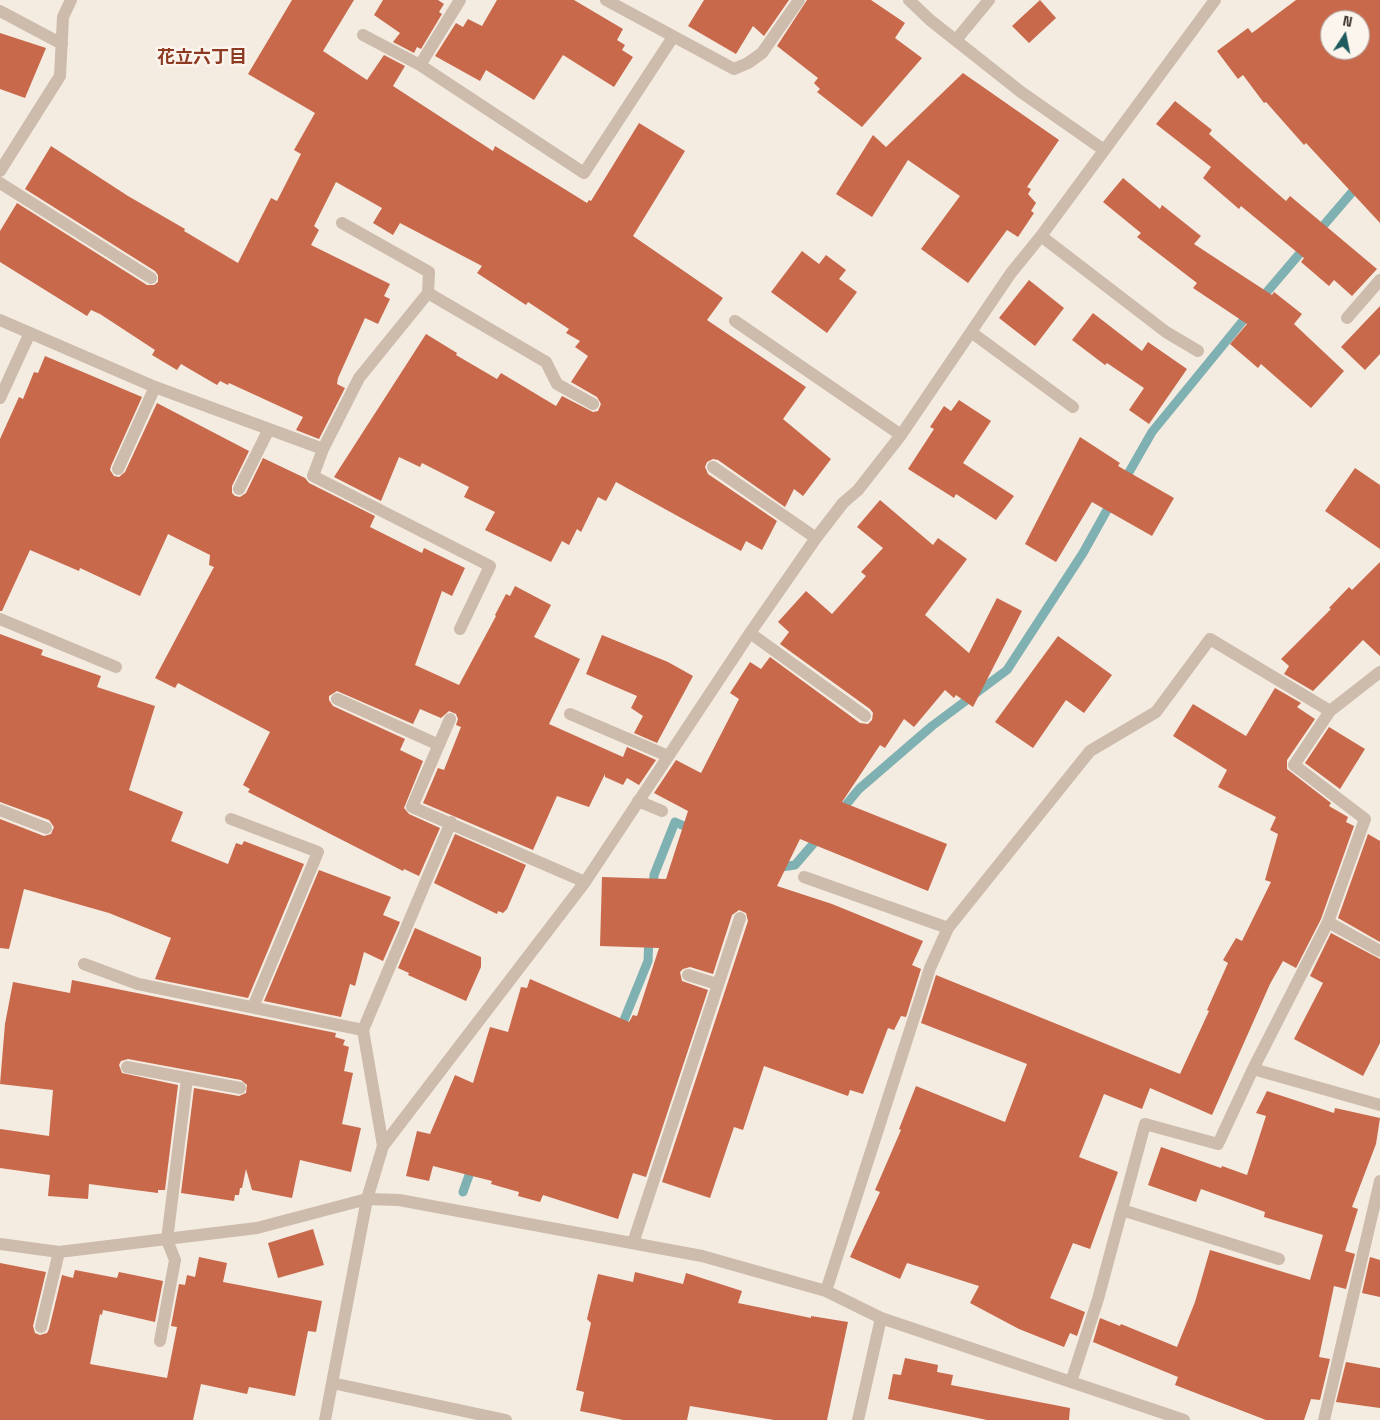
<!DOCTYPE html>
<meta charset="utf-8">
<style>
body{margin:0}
#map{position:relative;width:1380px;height:1420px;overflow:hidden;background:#f4ebe1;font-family:"Space Grotesk",sans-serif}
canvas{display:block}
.north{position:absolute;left:1320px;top:10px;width:50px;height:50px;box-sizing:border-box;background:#fbf5ee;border:1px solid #aea6a0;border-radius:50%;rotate:11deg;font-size:14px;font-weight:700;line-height:20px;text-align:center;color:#3b302b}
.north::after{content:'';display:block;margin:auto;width:18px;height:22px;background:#1f5a5e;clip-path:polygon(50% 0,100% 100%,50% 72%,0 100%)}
</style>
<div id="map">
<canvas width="1380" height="1420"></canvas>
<div class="north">N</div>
</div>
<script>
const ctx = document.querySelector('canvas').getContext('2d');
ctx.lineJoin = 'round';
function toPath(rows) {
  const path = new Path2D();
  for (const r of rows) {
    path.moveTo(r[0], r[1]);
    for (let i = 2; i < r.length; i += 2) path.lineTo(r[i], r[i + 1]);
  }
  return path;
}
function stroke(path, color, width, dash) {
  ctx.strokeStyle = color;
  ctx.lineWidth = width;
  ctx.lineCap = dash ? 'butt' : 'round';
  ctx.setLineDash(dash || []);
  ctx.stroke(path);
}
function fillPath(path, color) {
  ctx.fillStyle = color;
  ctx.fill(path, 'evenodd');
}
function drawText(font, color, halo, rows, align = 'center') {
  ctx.font = font + ' "Space Grotesk","Noto Sans JP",sans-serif';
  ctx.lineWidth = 5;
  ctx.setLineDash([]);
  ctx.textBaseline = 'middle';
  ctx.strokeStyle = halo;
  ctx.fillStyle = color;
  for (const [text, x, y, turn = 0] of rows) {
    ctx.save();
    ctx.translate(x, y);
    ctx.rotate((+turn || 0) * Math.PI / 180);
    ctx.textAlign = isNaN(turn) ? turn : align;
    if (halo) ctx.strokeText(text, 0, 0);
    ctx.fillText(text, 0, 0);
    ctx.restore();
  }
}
const stream = toPath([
 [1317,233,1359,184],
 [1260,300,1307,245],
 [1124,481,1152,432,1250,312],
 [840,812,859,789,932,726,1007,670,1083,553,1112,501],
 [775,868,795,865,820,836],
 [653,891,654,875,675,822,693,830],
 [620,1030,648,961,649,936],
 [463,1192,473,1164]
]);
const building = toPath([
 [292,0,354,0,323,51,367,80,384,55,405,66,393,86,493,151,495,146,587,203,589,200,591,201,639,123,685,151,633,236,723,298,707,320,806,387,783,419,831,459,803,496,794,489,785,507,718,460,713,459,707,462,705,467,708,474,777,521,762,550,746,541,741,551,616,482,606,501,598,497,581,532,577,529,569,545,562,541,551,562,485,530,495,512,464,497,469,487,422,463,420,467,399,457,381,501,334,477,426,334,457,353,456,355,497,379,501,373,556,406,562,396,593,412,598,411,601,404,597,397,571,382,588,356,575,347,580,341,566,333,569,329,528,302,526,305,477,273,482,266,400,223,393,235,373,223,382,208,336,182,314,226,319,230,311,245,390,284,384,296,390,299,378,324,365,318,338,378,337,384,345,388,319,439,296,430,303,417,229,383,228,385,220,381,217,385,181,364,177,370,152,355,155,350,100,314,91,310,87,316,0,262,0,231,17,203,147,285,154,285,158,282,158,275,155,271,25,189,51,146,128,196,185,229,184,231,238,263,271,198,277,201,301,154,294,150,315,113,248,74],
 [383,0,438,0,444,4,439,12,442,14,421,49,417,47,414,53,393,42,400,33,374,15],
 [497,0,574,0,623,29,617,40,625,45,622,50,633,57,614,87,563,55,534,100,486,70,480,81,435,56,456,23,463,27,468,19,482,26],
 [704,0,789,0,764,36,753,26,736,54,688,26],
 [807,0,871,0,905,23,895,38,922,58,862,127,817,92,820,89,814,83,818,78,777,46],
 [1040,0,1056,18,1029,43,1012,26],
 [1296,0,1380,0,1380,223,1306,143,1304,145,1266,102,1264,103,1243,75,1238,79,1217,51,1248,28,1252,33],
 [1330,20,1360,20,1360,50,1330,50],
 [0,33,46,48,25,98,0,89],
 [963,73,1059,140,1027,187,1031,189,1028,194,1036,203,1031,211,1034,213,1018,237,1007,230,968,283,921,249,960,196,908,160,872,217,836,194,873,135,886,147],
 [1175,101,1212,130,1209,134,1286,201,1290,196,1377,269,1352,296,1334,280,1329,286,1301,262,1304,258,1241,206,1239,209,1203,178,1211,167,1156,124],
 [1123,178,1160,209,1162,205,1201,236,1194,244,1272,295,1274,292,1302,314,1294,324,1344,371,1311,408,1261,364,1258,368,1230,344,1247,324,1193,288,1197,283,1137,237,1141,233,1103,202],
 [802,251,819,264,826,255,846,270,839,279,857,292,827,333,771,292],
 [1029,280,1064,308,1035,346,999,318],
 [1380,306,1380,354,1365,370,1341,347],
 [1093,313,1142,351,1148,342,1187,369,1149,424,1129,410,1144,388,1107,363,1105,365,1072,340],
 [45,356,142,397,111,466,110,470,114,476,119,477,125,472,157,403,249,451,232,486,232,493,235,496,240,497,246,493,263,458,305,478,309,483,375,516,370,527,422,553,424,548,465,568,452,596,442,591,415,665,459,685,496,616,495,615,506,594,510,596,515,586,551,605,534,637,580,659,549,724,623,757,627,747,656,760,639,785,627,778,623,785,605,777,605,774,589,807,557,796,533,850,423,803,438,768,444,770,461,727,456,725,458,719,456,714,449,711,441,718,420,709,413,724,337,691,329,696,329,700,333,706,405,739,400,750,423,761,404,808,409,814,440,828,419,876,404,869,403,871,248,792,250,789,243,785,270,732,178,683,175,688,155,678,214,567,209,565,210,555,168,534,140,596,80,568,79,571,30,550,2,611,0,611,0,439,19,397,23,399,34,372,38,373],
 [959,400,991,421,963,463,1014,496,996,520,956,494,954,498,908,469,934,429,930,427,944,406,951,411],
 [1080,437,1120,463,1118,466,1174,498,1152,536,1092,502,1056,562,1025,544],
 [1355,468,1380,485,1380,549,1325,511],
 [880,500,933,545,938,538,967,559,925,615,969,653,997,598,1022,611,973,707,956,695,954,698,945,690,914,727,904,719,885,748,880,745,842,802,947,844,928,891,800,839,777,886,832,904,923,941,912,965,921,969,906,1017,901,1016,894,1030,888,1028,863,1094,850,1090,848,1096,764,1066,743,1130,734,1127,710,1198,662,1182,748,921,746,913,739,910,732,915,713,974,690,967,683,969,680,972,682,981,708,990,646,1177,633,1173,618,1219,543,1195,540,1202,518,1196,519,1192,491,1184,492,1181,433,1166,429,1181,406,1176,417,1131,430,1134,455,1075,473,1083,490,1027,508,1032,521,987,527,988,530,979,629,1022,633,1015,637,1016,659,948,600,946,602,877,666,879,688,811,654,793,676,760,701,773,739,699,730,693,750,662,761,669,770,657,860,723,868,724,872,720,873,713,870,709,780,644,789,632,778,622,806,591,832,614,866,576,861,572,883,548,857,527],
 [1380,562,1380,656,1363,640,1313,691,1284,674,1289,666,1281,659,1331,609,1329,608,1349,587,1352,590],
 [0,634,43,650,41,655,101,676,97,687,155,706,129,790,183,812,171,841,228,864,236,843,242,845,244,841,304,864,248,998,155,979,171,938,109,913,35,892,24,889,9,949,0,948,0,819,44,836,51,834,54,827,49,820,0,802],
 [602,635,668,662,693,676,657,743,634,733,643,716,631,708,637,696,586,674],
 [1058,636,1112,675,1084,713,1066,700,1033,748,995,722],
 [1275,688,1301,703,1297,707,1315,719,1287,760,1287,769,1331,803,1329,806,1348,817,1346,822,1354,826,1321,919,1296,968,1283,961,1270,984,1212,1115,1150,1088,1142,1109,1104,1094,1079,1157,1118,1172,1090,1249,1073,1243,1050,1298,1085,1312,1077,1336,1070,1333,1064,1347,1019,1329,970,1303,979,1286,907,1263,900,1279,850,1257,880,1192,875,1190,901,1130,899,1129,916,1086,1005,1122,1027,1064,921,1023,936,975,1180,1074,1209,1011,1207,1010,1228,963,1223,960,1236,938,1242,941,1271,882,1265,880,1278,834,1270,830,1276,817,1218,787,1227,770,1173,736,1193,704,1246,736],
 [1329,727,1365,749,1340,789,1305,763],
 [455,834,526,865,507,909,503,913,498,911,497,914,434,883],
 [1368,834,1380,841,1380,942,1338,918],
 [319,870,391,897,383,915,400,922,383,961,364,952,355,986,350,984,341,1017,264,1001],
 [415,928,481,957,481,967,466,1001,408,975,409,973,398,968],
 [1331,933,1380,959,1380,1043,1363,1076,1294,1039,1323,983,1310,976],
 [72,980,336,1033,335,1037,345,1040,343,1045,349,1047,344,1071,353,1073,342,1124,361,1128,351,1172,300,1160,292,1198,252,1190,246,1169,242,1188,240,1188,239,1195,235,1195,234,1201,181,1193,194,1088,239,1096,246,1093,247,1085,241,1080,128,1059,121,1061,119,1065,122,1073,178,1085,165,1190,158,1190,158,1193,89,1184,88,1199,48,1196,50,1175,0,1168,0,1129,49,1136,53,1090,0,1084,5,1024,13,982,70,993],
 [1267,1091,1334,1113,1335,1108,1380,1118,1376,1144,1352,1207,1358,1209,1345,1251,1355,1254,1346,1289,1334,1286,1319,1357,1330,1359,1320,1400,1311,1399,1304,1420,1266,1420,1175,1385,1178,1377,1093,1342,1100,1318,1120,1326,1121,1324,1177,1347,1195,1302,1210,1250,1310,1280,1323,1235,1264,1217,1265,1212,1201,1189,1196,1202,1148,1185,1161,1147,1221,1168,1222,1166,1247,1175,1266,1116,1256,1113],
 [313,1229,324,1265,278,1278,268,1243],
 [199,1257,227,1263,223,1282,322,1301,316,1332,308,1331,295,1396,249,1387,247,1394,201,1384,193,1420,0,1420,0,1263,46,1272,33,1326,35,1333,40,1335,47,1333,49,1329,62,1275,73,1278,75,1270,117,1278,119,1272,163,1281,155,1322,103,1310,102,1315,100,1314,90,1364,167,1378,177,1327,171,1326,179,1284,185,1285,187,1275,195,1277],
 [1370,1257,1380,1260,1380,1297,1362,1293],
 [635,1272,683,1284,686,1273,742,1291,738,1303,811,1318,811,1316,848,1322,827,1420,774,1420,690,1406,687,1420,623,1420,580,1411,584,1392,576,1390,591,1323,587,1319,598,1274,633,1282],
 [905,1358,938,1365,937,1372,953,1375,951,1385,1070,1408,1069,1420,987,1420,888,1399,893,1374,901,1375],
 [1346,1362,1380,1368,1380,1408,1336,1402]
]);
const minor = toPath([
 [460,0,420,65,584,173,673,37],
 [606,0,734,69,748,63,762,53,799,0],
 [909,0,930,20,1021,92,1104,150],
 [0,11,62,44],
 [363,35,420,65],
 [956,40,989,0],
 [0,171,60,76,63,17,71,0],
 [0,183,151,278],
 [342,223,429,272,428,293],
 [1041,236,1166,332,1198,351],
 [1347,318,1380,280],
 [0,320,155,387,323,449],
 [735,321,901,435],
 [971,332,1073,407],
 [0,398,29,335],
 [713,467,816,538],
 [118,469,155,387],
 [239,489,269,429],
 [0,619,116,667],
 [460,629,490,566,313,476,323,449,359,378,428,293,546,362,557,384,593,404],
 [750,633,865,716],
 [337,699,439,745],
 [570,714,668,756],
 [450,719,412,807,585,882],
 [638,801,662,811],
 [0,810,46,828],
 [231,819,318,852,253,1007],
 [804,877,948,928],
 [1328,922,1380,951],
 [84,964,138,984,363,1030],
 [688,975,717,984],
 [127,1067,240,1088],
 [1253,1069,1380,1105],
 [383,1146,363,1030,451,822],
 [1122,1210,1279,1259],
 [633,1243,740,918],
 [0,1244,59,1252,257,1228,367,1199,399,1200,702,1256,826,1291,881,1318,1184,1420],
 [826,1291,930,968,948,928,1090,751,1156,712,1210,639,1330,711],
 [41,1327,59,1252],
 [160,1341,175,1260,167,1240,187,1079],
 [1071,1382,1098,1299,1145,1124,1218,1144,1253,1069,1328,922,1365,819,1294,765,1330,711,1380,672],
 [332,1383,506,1420],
 [325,1420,367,1199,383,1146,585,882,750,633,816,538,843,503,858,490,901,435,1011,273,1041,236,1215,0],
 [858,1420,881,1318],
 [1324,1420,1380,1181]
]);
const neighbourhoodNames = [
 ["花立六丁目",202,58]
];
stroke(stream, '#7fb0b2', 9);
fillPath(building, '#c8694b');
stroke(minor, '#cdbbac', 12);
drawText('bold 18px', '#8c3b22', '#fbf5ee', neighbourhoodNames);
</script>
